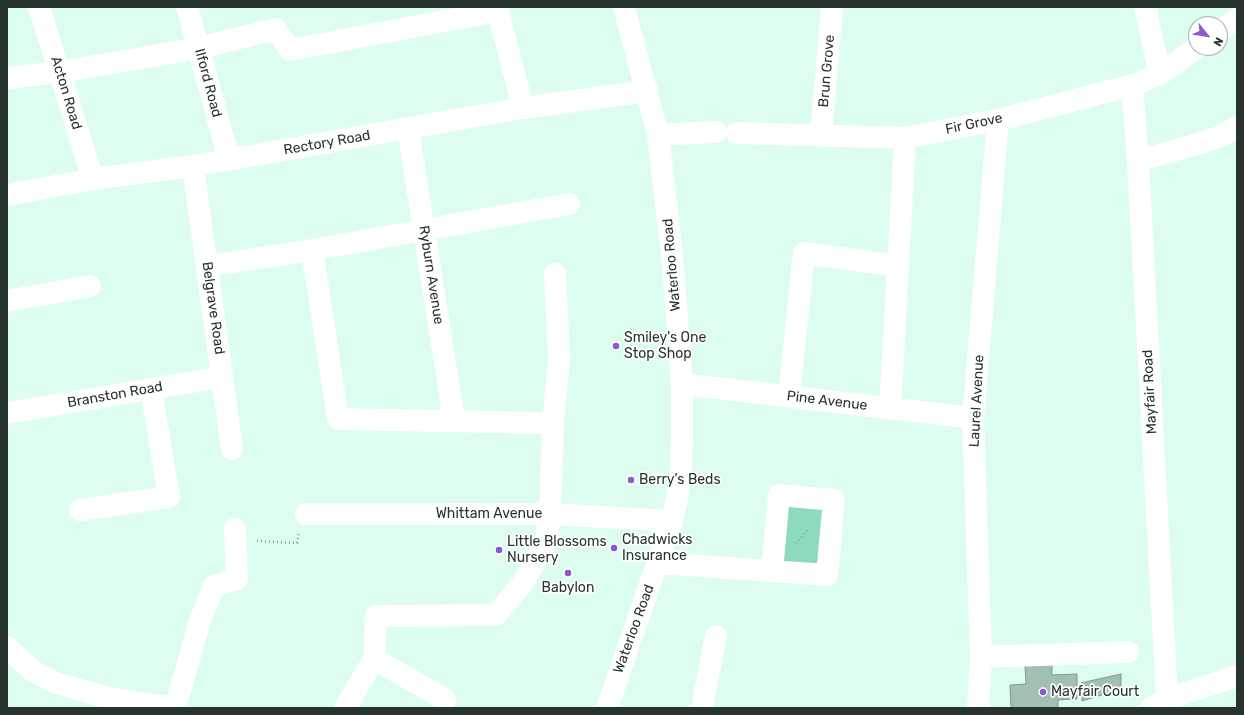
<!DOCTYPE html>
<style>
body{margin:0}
#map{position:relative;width:1244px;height:715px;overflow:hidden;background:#ddfdef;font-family:Rubik,sans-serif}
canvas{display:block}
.frame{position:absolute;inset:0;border:8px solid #27342e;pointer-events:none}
.north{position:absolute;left:1188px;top:16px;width:40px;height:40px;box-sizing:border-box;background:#fff;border:1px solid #a9aeab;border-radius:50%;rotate:120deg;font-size:11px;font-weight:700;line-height:16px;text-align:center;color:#27342e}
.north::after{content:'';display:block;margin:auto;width:14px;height:18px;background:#8e58d0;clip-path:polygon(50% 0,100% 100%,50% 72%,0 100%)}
</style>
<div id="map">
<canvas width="1244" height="715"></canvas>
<div class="frame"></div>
<div class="north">N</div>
</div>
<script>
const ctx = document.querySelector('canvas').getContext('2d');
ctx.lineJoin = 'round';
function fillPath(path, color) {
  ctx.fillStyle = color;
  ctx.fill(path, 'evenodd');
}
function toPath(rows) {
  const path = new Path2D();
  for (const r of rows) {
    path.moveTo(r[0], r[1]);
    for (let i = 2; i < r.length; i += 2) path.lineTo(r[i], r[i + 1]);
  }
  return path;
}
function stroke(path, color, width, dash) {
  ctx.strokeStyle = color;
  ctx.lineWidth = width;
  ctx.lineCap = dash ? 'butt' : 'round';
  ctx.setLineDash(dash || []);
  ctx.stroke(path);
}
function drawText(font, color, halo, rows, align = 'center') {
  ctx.font = font + ' Rubik,sans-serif';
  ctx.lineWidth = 3.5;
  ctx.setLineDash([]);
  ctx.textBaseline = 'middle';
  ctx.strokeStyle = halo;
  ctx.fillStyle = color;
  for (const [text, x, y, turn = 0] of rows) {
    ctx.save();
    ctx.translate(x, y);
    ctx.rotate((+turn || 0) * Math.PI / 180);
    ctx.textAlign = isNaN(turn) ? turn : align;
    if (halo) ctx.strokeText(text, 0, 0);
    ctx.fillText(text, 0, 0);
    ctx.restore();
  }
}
const green = toPath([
 [779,495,834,500,827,575,772,571]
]);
const building = toPath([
 [1052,664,1052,675,1077,674,1077,699,1058,700,1058,708,1011,708,1010,685,1026,684,1025,666,1052,664],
 [1121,674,1121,689,1082,701,1081,683,1121,674]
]);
const path = toPath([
 [257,541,297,543,299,532],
 [796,543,810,528]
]);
const minor = toPath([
 [39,7,93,179],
 [187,7,229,159],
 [1145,7,1160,74],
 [1220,31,1237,19],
 [7,78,60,72,199,48,276,29,290,50,498,11,523,108],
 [1132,85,1138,161,1167,699],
 [408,129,454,420],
 [737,133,905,138,998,120,1137,84,1160,74,1196,48],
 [658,135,716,132],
 [821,135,832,7],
 [1138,161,1217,138,1237,127],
 [193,166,232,449],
 [7,195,93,179,193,166,523,108,647,91],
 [312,250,338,419,553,423],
 [207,266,312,250,569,204],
 [7,301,90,286],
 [682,384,973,418],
 [789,396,804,253,898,266],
 [890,409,905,138],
 [7,413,222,377],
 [80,510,169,497,151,389],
 [306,514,550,514,672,521],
 [658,563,827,575,834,500,779,495,772,571],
 [7,647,13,653,33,671,56,683,113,699,175,708],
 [981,657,1128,652],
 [374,659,445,699],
 [175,708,200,621,214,586,237,579,235,529],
 [345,708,374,659,376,616,496,615,522,584,545,545,550,514,553,423,559,359,555,274],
 [702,708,716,636],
 [978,708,981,657,973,418,998,120]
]);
const major = toPath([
 [1151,708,1167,699,1237,676]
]);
const highway = toPath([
 [607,708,672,521,677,499,681,470,682,441,682,384,673,264,658,135,624,7]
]);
const markers = [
 [616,346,4,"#8e58d0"],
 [631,480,4,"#8e58d0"],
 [614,548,4,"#8e58d0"],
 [499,550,4,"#8e58d0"],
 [568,573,4,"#8e58d0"],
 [1043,692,4,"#8e58d0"]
];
const streetNames = [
 ["Brun Grove",827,71,-85],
 ["Ilford Road",208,83,75],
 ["Acton Road",66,93,73],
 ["Fir Grove",974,124,-12],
 ["Rectory Road",327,143,-10],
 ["Waterloo Road",672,265,-95],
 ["Ryburn Avenue",431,275,81],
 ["Belgrave Road",213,308,82],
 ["Mayfair Road",1150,392,-93],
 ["Branston Road",115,395,-10],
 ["Pine Avenue",827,401,7],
 ["Laurel Avenue",977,401,-87],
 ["Whittam Avenue",489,514],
 ["Waterloo Road",634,629,-70]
];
const poiNames = [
 ["Smiley's One",624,338],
 ["Stop Shop",624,354],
 ["Berry's Beds",639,480],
 ["Chadwicks",622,540],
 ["Insurance",622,556],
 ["Little Blossoms",507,542],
 ["Nursery",507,558],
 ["Babylon",568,588,"center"],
 ["Mayfair Court",1051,692]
];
fillPath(green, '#8edabc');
fillPath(building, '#a1c0b2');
stroke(building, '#7e9b8e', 1);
stroke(path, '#8ba398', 2.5, [1, 3]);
stroke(minor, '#fff', 22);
stroke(major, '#fff', 22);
stroke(highway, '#fff', 22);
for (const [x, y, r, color] of markers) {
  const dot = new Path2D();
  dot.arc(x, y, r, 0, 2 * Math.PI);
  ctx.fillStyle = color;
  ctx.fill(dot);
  stroke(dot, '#fff', 1.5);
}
drawText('14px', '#27342e', '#fff', streetNames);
drawText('14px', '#27342e', '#fff', poiNames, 'left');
</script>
